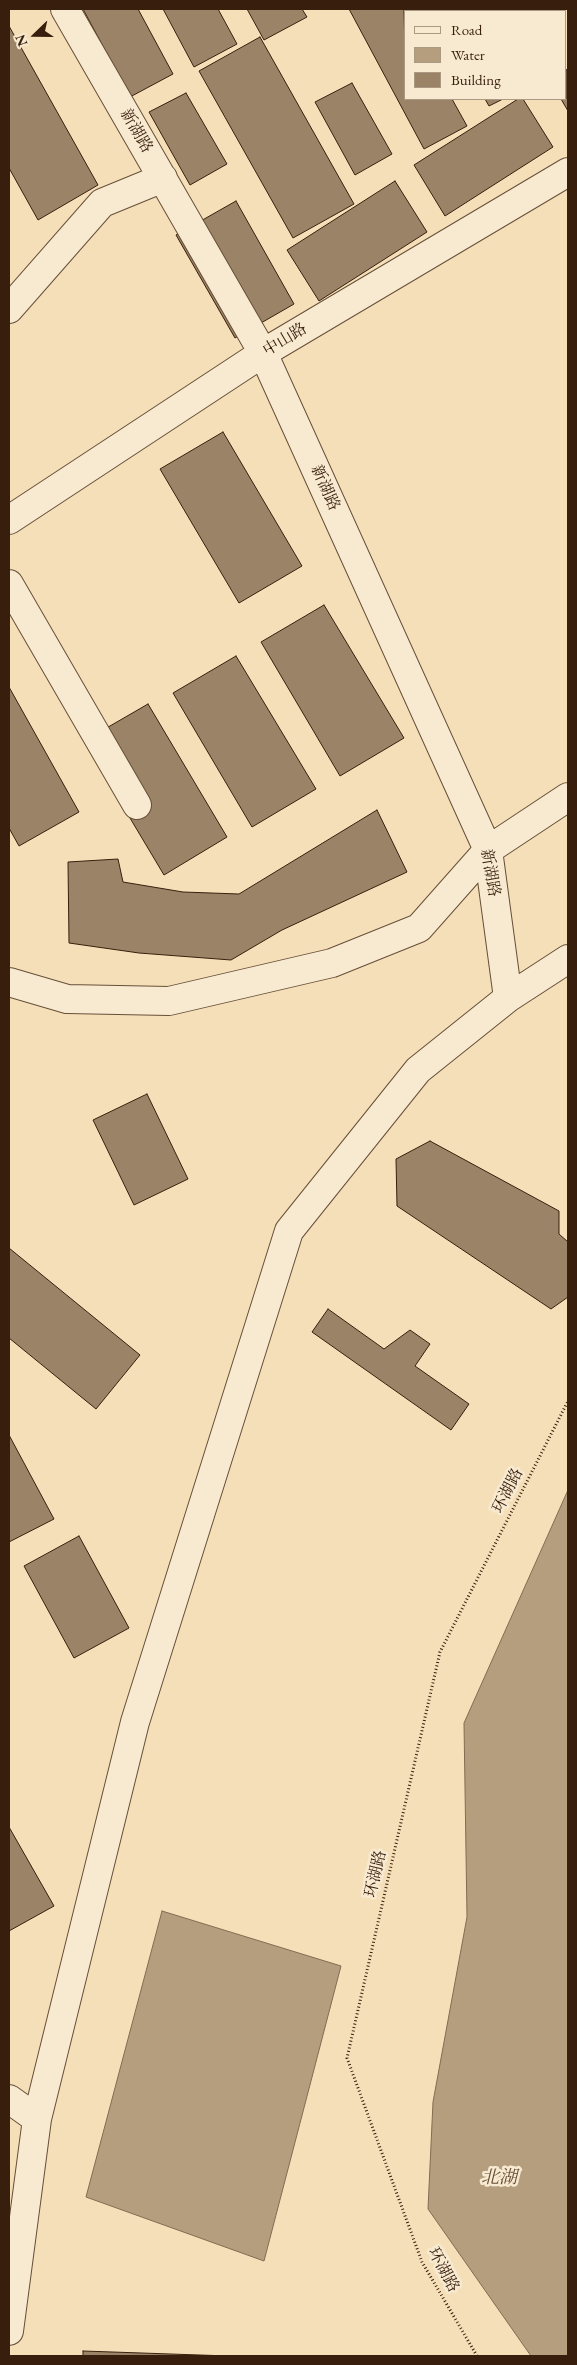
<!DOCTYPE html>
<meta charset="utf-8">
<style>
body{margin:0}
#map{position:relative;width:577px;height:2365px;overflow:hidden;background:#f5dfb8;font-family:"EB Garamond",serif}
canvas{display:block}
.frame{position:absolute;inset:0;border:10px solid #381f0d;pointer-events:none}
.legend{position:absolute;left:404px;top:10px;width:162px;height:90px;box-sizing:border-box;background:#f8ead1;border:1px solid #ab9983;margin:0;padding:6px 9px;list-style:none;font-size:15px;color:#381f0d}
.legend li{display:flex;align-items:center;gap:10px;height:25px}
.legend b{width:25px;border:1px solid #ab9983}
.north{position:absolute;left:10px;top:10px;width:50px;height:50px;-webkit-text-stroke:4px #f8ead1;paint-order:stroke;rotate:248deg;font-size:14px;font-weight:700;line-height:20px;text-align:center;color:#381f0d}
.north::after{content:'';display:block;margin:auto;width:18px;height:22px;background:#381f0d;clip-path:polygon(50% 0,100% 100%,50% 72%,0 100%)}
</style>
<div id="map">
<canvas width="577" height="2365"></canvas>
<div class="frame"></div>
<ul class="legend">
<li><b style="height:6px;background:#f8ead1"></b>Road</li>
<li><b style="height:14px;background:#b59e7e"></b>Water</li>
<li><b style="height:14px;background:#9a8366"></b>Building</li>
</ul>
<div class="north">N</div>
</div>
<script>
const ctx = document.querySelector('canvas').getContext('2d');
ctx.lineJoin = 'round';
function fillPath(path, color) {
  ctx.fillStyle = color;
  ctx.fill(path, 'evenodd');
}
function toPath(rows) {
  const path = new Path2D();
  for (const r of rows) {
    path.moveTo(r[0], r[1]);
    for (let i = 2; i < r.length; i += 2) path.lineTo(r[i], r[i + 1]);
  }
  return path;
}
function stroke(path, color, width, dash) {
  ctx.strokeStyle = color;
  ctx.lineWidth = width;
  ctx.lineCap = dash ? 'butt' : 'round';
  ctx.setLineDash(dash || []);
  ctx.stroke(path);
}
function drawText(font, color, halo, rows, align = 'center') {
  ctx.font = font + ' "EB Garamond","Noto Serif SC",serif';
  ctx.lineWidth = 5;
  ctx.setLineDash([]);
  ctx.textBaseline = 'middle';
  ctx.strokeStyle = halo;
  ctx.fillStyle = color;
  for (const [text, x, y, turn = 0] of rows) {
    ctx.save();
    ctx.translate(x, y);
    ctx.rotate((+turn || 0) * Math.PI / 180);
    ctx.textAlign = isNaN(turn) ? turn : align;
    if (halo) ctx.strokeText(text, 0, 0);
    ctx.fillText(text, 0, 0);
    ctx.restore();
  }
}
const water = toPath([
 [568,1490,568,2356,531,2356,428,2209,433,2102,467,1917,464,1723,568,1490],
 [162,1911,341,1966,264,2261,86,2197,162,1911]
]);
const building = toPath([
 [83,9,138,9,173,74,130,97,83,9],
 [163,9,218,9,237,44,194,67,163,9],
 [247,9,302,9,307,17,264,40,247,9],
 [349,9,404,9,406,99,452,99,467,126,424,149,349,9],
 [437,9,492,9,493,11,438,11,437,9],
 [510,9,541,9,537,11,511,11,510,9],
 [9,26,98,185,38,220,9,168,9,26],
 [260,37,354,204,293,238,199,71,260,37],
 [568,69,568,111,561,99,566,99,566,70,568,69],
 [352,83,392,154,355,175,315,102,352,83],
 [186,93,227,164,190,185,149,112,186,93],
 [485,99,503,99,489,106,485,99],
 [518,99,523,99,553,147,445,216,414,165,518,99],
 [395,181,427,232,319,301,287,250,395,181],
 [236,201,294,304,235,338,176,235,236,201],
 [223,432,302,566,239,603,160,469,223,432],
 [324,605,404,738,340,776,261,642,324,605],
 [236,656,316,789,252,827,173,693,236,656],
 [9,687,79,812,19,846,9,828,9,687],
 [148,704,227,837,164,875,84,741,148,704],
 [377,810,407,872,282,930,231,960,139,953,69,943,68,862,118,859,123,882,183,892,239,894,377,810],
 [147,1094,188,1179,134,1205,93,1120,147,1094],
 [430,1141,559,1211,559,1234,568,1242,568,1297,551,1309,397,1206,396,1159,430,1141],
 [9,1248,140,1355,96,1409,9,1338,9,1248],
 [328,1309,384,1349,410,1330,430,1344,415,1366,469,1404,451,1430,312,1332,328,1309],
 [9,1435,54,1519,9,1542,9,1435],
 [79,1536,129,1628,74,1658,24,1566,79,1536],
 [9,1827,54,1906,9,1931,9,1827],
 [83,2351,229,2356,83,2356,83,2351]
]);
const path = toPath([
 [477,2356,422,2262,347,2058,440,1652,568,1401]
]);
const minor = toPath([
 [65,9,263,353,488,850,508,998],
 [9,309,102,203,163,178],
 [9,520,263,353,568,172],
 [9,584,137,805],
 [9,982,67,999,169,1001,332,963,419,928,488,850,568,797],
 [9,2099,37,2119],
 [9,2331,37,2119,135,1722,289,1231,418,1070,508,998,568,959]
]);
const streetNames = [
 ["新湖路",136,131,60],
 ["中山路",285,340,-31],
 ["新湖路",325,488,66],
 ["新湖路",490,873,80],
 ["环湖路",508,1491,-63],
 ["环湖路",376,1874,-77],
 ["环湖路",443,2270,62]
];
const waterNames = [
 ["北湖",499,2178]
];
fillPath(water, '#b59e7e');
stroke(water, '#836b51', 1);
fillPath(building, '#9a8366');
stroke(building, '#381f0d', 1);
stroke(minor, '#674f38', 30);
stroke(path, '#381f0d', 3, [1, 2.5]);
stroke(minor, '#f8ead1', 28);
drawText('16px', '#381f0d', '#f8ead1', streetNames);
drawText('italic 18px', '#644b35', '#f8ead1', waterNames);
</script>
